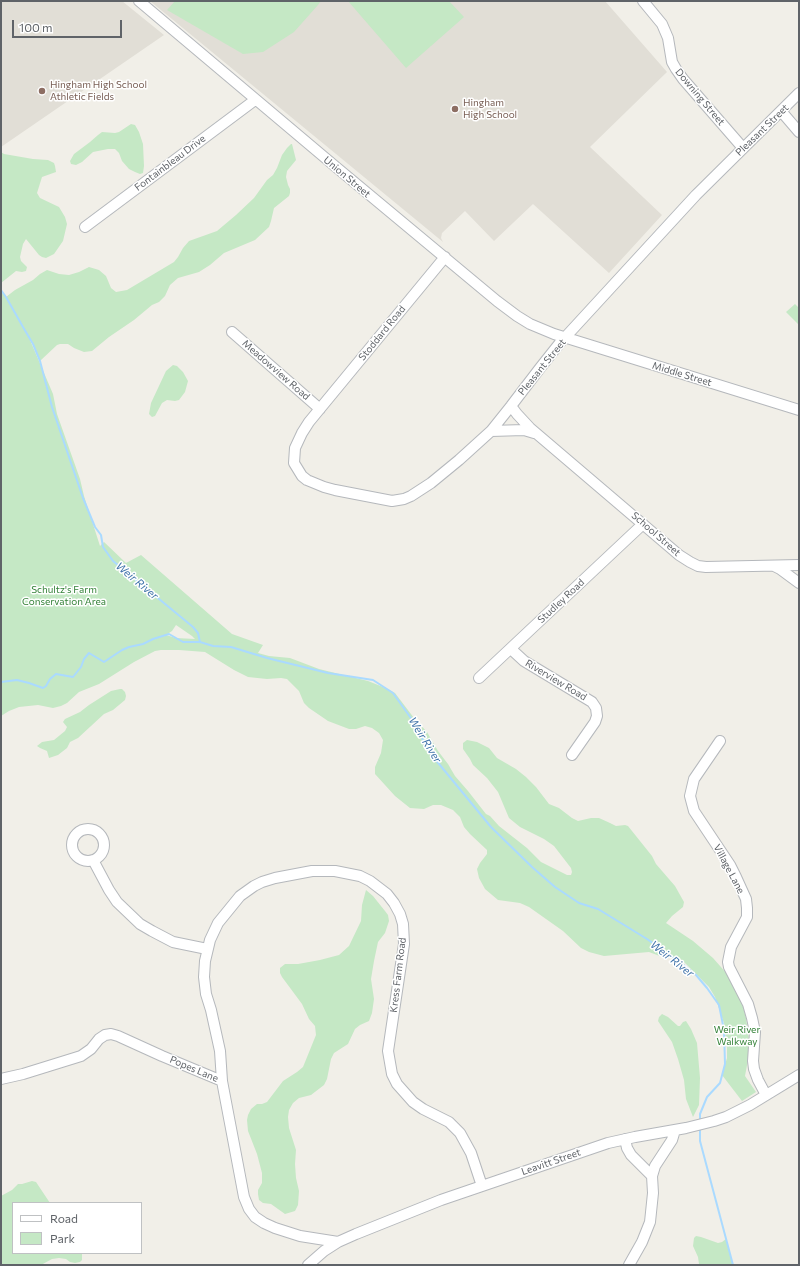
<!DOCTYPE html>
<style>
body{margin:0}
#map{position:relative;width:800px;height:1266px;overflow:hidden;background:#f1efe8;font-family:Commissioner,sans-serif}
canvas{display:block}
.frame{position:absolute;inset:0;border:2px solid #5f6368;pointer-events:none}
.legend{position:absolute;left:12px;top:1202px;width:130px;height:52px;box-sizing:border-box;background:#fff;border:1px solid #bfc1c3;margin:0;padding:5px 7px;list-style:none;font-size:12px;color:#5f6368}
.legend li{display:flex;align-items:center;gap:8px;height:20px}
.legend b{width:20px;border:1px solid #bfc1c3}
.scale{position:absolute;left:12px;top:20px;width:110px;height:18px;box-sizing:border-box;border:2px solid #5f6368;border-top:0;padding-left:5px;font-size:12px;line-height:14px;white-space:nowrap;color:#5f6368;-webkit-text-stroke:3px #fff;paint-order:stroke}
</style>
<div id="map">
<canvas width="800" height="1266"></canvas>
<div class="frame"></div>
<ul class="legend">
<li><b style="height:5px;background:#fff"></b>Road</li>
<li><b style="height:11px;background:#c5e8c5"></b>Park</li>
</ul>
<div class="scale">100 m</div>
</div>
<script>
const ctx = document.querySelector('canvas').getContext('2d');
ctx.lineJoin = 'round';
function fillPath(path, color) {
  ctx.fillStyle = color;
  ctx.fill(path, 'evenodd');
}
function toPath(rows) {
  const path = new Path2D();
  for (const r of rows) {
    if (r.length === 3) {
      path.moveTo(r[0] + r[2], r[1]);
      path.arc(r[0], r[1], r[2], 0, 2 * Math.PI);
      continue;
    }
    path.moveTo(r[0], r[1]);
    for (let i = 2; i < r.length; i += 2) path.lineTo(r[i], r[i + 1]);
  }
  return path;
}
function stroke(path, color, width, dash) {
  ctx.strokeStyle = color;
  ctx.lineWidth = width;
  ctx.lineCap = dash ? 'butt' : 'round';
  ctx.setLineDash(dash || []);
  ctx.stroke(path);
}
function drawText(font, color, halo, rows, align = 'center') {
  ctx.font = font + ' Commissioner,sans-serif';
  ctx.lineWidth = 3;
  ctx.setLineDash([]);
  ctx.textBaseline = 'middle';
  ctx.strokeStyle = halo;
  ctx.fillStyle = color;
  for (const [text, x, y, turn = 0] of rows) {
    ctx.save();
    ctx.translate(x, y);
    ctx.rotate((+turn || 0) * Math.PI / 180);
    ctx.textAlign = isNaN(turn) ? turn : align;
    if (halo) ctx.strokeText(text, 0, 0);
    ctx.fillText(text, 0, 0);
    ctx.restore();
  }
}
const education = toPath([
 [1,1,122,1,164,35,1,147],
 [150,1,605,1,667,72,590,147,662,215,609,273,533,204,494,241,465,211,442,233,441,238,443,242]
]);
const green = toPath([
 [175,1,321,1,318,5,294,32,263,52,243,54,167,10],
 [348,1,449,1,464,17,406,68],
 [131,124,135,125,139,132,143,144,144,166,143,173,140,174,135,172,129,169,122,161,119,153,115,149,108,149,93,152,82,162,76,165,71,164,70,161,74,154,90,142,98,135,102,132,115,133,119,132],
 [291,144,292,144,296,160,287,171,286,177,288,185,290,189,290,193,289,196,274,208,271,221,269,227,255,240,224,253,210,265,199,272,178,278,170,285,165,296,159,302,152,305,134,320,109,337,92,351,84,352,74,348,68,344,60,344,57,345,40,361,33,344,30,340,53,394,57,414,80,479,84,496,100,546,104,542,126,563,141,555,232,634,263,645,258,653,269,656,290,658,319,669,368,681,388,689,395,693,414,718,427,732,438,751,448,764,455,776,468,791,486,814,490,816,499,826,527,848,541,862,567,875,571,875,572,872,571,868,554,846,544,839,520,827,509,818,498,792,487,778,473,765,470,759,463,749,463,743,467,740,477,742,489,748,497,758,516,769,526,777,536,787,549,804,559,808,572,818,578,821,591,818,599,818,610,823,616,826,625,825,628,826,652,856,656,864,675,886,684,902,683,907,672,916,666,923,693,941,713,958,728,975,742,1003,746,1018,749,1040,748,1060,745,1076,756,1092,742,1101,722,1075,727,1058,727,1048,724,1023,715,997,709,987,684,962,676,956,665,958,649,952,604,956,589,952,581,948,563,931,529,907,520,903,498,900,485,889,479,878,477,869,480,863,487,854,487,850,470,834,464,827,460,817,453,810,441,805,433,805,424,809,410,808,395,796,375,774,375,767,381,753,383,740,379,733,372,728,365,726,356,729,349,729,328,721,309,708,304,703,299,691,287,679,281,678,267,679,248,677,234,670,205,652,179,650,161,650,155,651,134,662,99,684,79,692,67,703,61,706,53,708,38,705,19,707,9,711,1,716,1,289,6,297,15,290,33,280,40,274,47,270,59,274,69,275,79,272,89,267,99,270,106,276,111,288,116,292,127,290,174,262,178,257,183,248,189,241,217,231,236,215,254,198,267,180,273,175,277,168,282,155,287,148],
 [176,625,192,636,195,639,176,638,166,635,172,631],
 [1,152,4,154,33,159,48,160,54,163,55,166,56,172,42,177,37,193,40,198,59,207,65,217,67,224,63,241,54,254,46,258,42,257,39,255,26,239,23,244,20,257,21,261,27,267,26,271,22,272,16,271,1,283],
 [795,304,799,308,799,325,786,312],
 [173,365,177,366,183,372,188,381,185,392,179,400,175,401,167,400,162,403,155,416,152,417,149,414,151,403,166,371],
 [120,689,122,689,125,692,126,696,125,700,113,710,104,714,78,738,70,742,67,748,58,755,49,758,47,751,40,748,37,746,42,742,54,740,65,731,67,727,63,722,65,719,80,712,89,705,111,691],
 [366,890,373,896,385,911,388,915,389,921,385,933,378,942,374,961,371,979,374,999,372,1013,369,1021,360,1025,355,1029,348,1044,334,1053,331,1059,327,1079,324,1085,311,1095,299,1098,293,1103,289,1110,288,1117,289,1128,296,1150,295,1164,296,1178,299,1191,298,1205,295,1211,285,1214,271,1204,263,1203,259,1200,258,1194,258,1190,262,1183,262,1173,257,1154,248,1131,247,1120,248,1115,251,1109,257,1104,262,1104,267,1102,283,1081,297,1072,303,1067,316,1035,315,1026,309,1019,302,1004,282,977,280,973,280,968,285,964,298,964,320,960,339,955,349,946,361,921,362,905],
 [662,1014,668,1017,678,1026,680,1026,683,1022,686,1021,691,1029,697,1043,700,1078,699,1105,693,1117,686,1099,684,1080,678,1059,672,1042,658,1021,659,1017],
 [32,1181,36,1182,50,1203,13,1203,13,1253,82,1253,82,1260,80,1262,75,1263,70,1262,66,1259,59,1258,52,1259,41,1265,1,1265,1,1196,12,1190,18,1184,22,1184],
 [696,1236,701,1237,718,1243,722,1242,726,1239,733,1265,700,1265,699,1264,698,1257,693,1246,694,1238]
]);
const stream = toPath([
 [1,290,6,297,23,327,33,344,40,361,52,407,83,498,95,527,101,535,103,547,113,561,193,627,198,633,200,642,213,646,231,647,267,658,328,673,373,680,393,693,413,721,430,753,491,827,532,867,555,887,579,903,598,909,647,939,681,963,696,975,707,988,719,1005,724,1030,725,1064,720,1083,707,1097,700,1114,700,1120],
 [1,682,17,680,29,683,43,688,46,686,50,679,56,674,73,677,81,667,84,659,89,653,104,662,122,650,129,647,143,644,153,639,169,634,183,642,200,642],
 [700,1128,700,1141,733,1265]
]);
const minor = toPath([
 [139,1,336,167,497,301,517,316,530,324,554,334,799,410],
 [643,1,662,24,668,38,672,62,676,69,683,79,743,148],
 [781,111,799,132],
 [85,227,255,100],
 [445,257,309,422,302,433,295,448,294,463,302,476,307,480,324,487,335,490,392,501,404,499,411,496,431,483,459,460,491,431,511,406,540,368,559,344,696,195,799,93],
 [232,332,320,409],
 [511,406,517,414,530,428,679,555,690,562,698,566,706,567,799,565],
 [491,431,524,430,534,433],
 [774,566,780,569,799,583],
 [511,649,524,661,592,702,596,708,597,716,595,722,572,755],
 [479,678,643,524],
 [720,741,694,779,690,796,694,811,730,865,736,877,746,899,747,908,747,917,731,947,728,962,729,967,748,1004,752,1018,755,1032,753,1061,754,1069,758,1080,766,1095],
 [88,845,16],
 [93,860,109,890,117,902,140,924,152,931,173,942,207,949],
 [1,1079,23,1074,81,1056,91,1049,99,1039,105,1035,111,1034,118,1036,162,1056,222,1081,244,1197,249,1209,255,1217,264,1223,275,1228,300,1236,338,1242],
 [222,1081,220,1051,211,1010,206,994,204,977,205,961,210,940,218,923,240,896,254,886,262,882,275,878,312,871,335,871,360,876,370,881,387,894,394,903,400,914,403,924,404,944,388,1051,392,1074,397,1084,413,1102,423,1109,449,1122,460,1133,471,1153,482,1186],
 [625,1139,627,1148,631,1155,652,1176,653,1193,650,1222,642,1242,629,1265],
 [652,1176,655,1166,672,1140,675,1130],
 [308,1265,324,1251,338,1242,356,1234,441,1200,608,1143,635,1137,686,1128,714,1121,726,1117,750,1105,799,1075]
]);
const markers = [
 [42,91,4,"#8d6e63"],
 [455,109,4,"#8d6e63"]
];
const educationNames = [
 ["Hingham High School",50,85],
 ["Athletic Fields",50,97],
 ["Hingham",463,103],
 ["High School",463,115]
];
const streetNames = [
 ["Downing Street",700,97,50],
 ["Pleasant Street",762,130,-44],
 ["Fontainbleau Drive",170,163,-37],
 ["Union Street",347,177,40],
 ["Stoddard Road",382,333,-51],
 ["Pleasant Street",542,367,-51],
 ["Meadowview Road",276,370,41],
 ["Middle Street",682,374,17],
 ["School Street",656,534,41],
 ["Studley Road",561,601,-43],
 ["Riverview Road",556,680,31],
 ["Village Lane",729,869,62],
 ["Kress Farm Road",398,975,-83],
 ["Popes Lane",194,1069,23],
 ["Leavitt Street",551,1162,-19]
];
const parkNames = [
 ["Schultz's Farm",64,590],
 ["Conservation Area",64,602],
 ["Weir River",737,1030],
 ["Walkway",737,1042]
];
const waterNames = [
 ["Weir River",137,581,40],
 ["Weir River",425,740,58],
 ["Weir River",672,959,38]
];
fillPath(education, '#e1ded6');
fillPath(green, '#c5e8c5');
stroke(stream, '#aadaff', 2);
stroke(minor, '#b5b8bc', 12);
stroke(minor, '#fff', 10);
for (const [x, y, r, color] of markers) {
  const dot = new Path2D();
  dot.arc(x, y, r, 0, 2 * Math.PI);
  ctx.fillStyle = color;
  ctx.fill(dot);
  stroke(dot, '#fff', 1.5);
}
drawText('10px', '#785e54', '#fff', educationNames, 'left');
drawText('10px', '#5f6368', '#fff', streetNames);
drawText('10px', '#348238', '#fff', parkNames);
drawText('italic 11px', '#4174aa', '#fff', waterNames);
</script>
